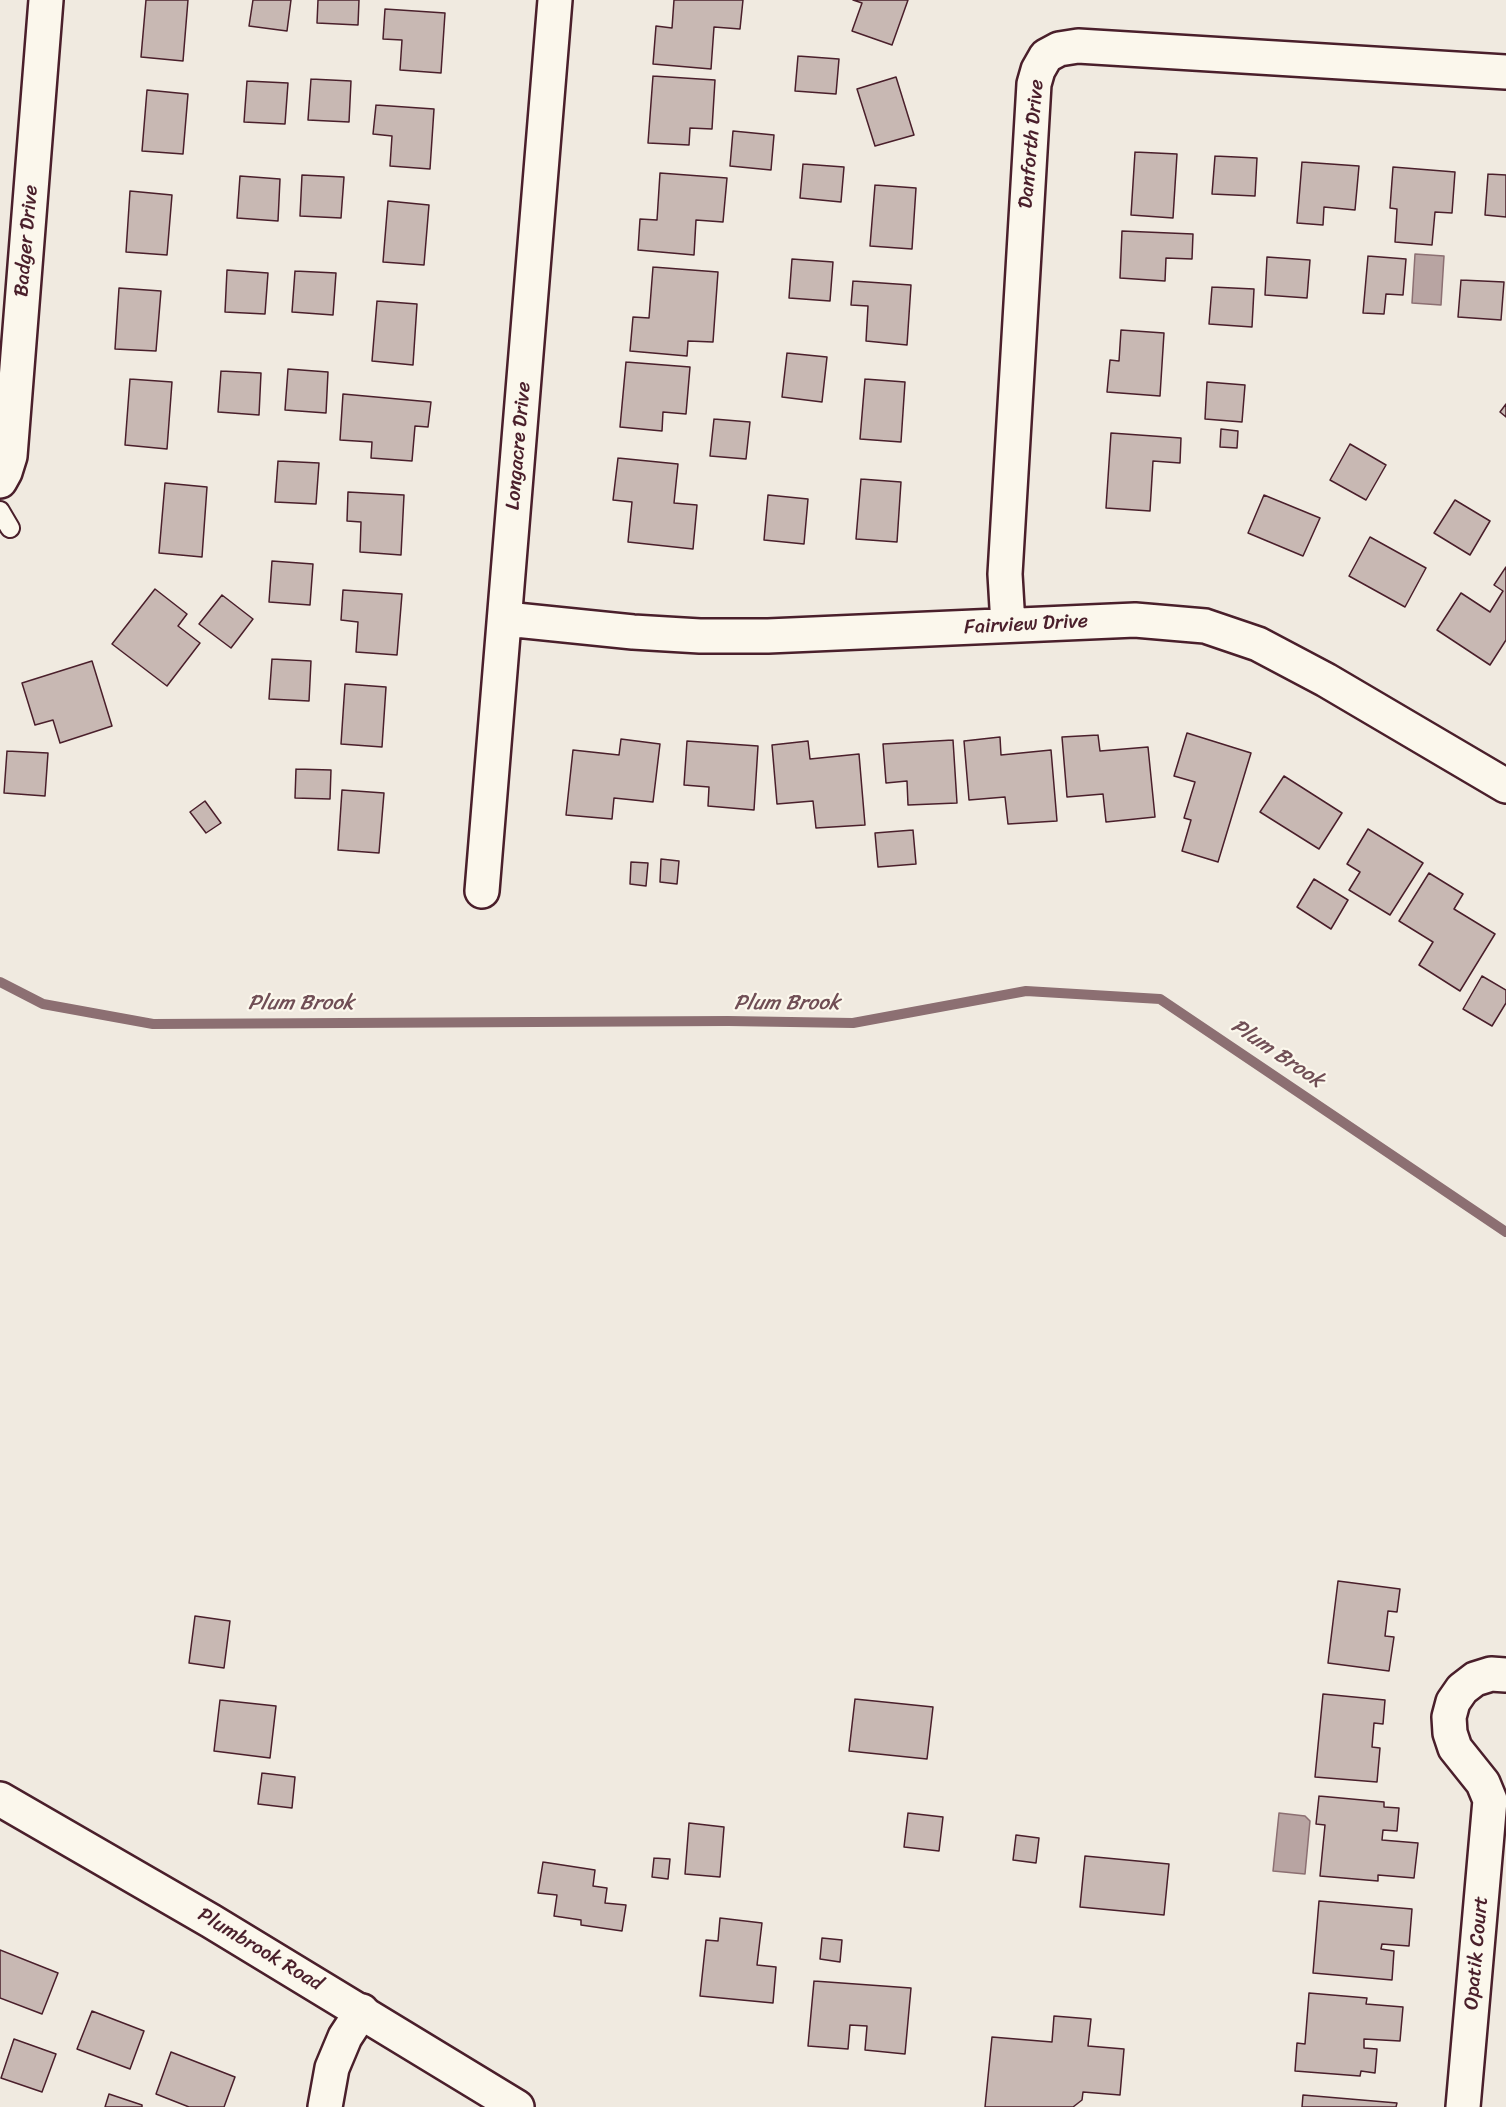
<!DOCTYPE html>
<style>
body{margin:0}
canvas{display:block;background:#f0eae0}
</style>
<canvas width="1506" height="2107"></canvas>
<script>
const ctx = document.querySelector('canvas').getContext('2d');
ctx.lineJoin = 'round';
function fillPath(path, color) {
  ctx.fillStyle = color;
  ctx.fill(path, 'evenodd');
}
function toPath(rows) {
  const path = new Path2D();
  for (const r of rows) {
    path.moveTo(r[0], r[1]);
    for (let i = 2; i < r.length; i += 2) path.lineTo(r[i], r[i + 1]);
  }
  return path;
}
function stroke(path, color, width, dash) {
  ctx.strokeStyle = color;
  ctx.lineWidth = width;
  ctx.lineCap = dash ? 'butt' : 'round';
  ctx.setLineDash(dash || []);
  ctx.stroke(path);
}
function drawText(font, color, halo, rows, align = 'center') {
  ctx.font = font + ' Sriracha,sans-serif';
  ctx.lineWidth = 4.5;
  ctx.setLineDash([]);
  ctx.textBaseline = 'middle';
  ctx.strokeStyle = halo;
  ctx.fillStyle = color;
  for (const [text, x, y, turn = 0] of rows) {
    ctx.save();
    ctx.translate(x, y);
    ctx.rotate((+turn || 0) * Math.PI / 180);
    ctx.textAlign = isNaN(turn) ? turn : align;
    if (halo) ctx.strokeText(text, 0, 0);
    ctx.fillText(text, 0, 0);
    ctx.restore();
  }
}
const water = toPath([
 [1415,254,1444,256,1441,305,1412,303,1415,254],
 [1279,1813,1305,1816,1310,1821,1305,1874,1273,1871,1279,1813]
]);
const stream = toPath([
 [0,982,43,1004,153,1024,728,1021,853,1023,1026,991,1160,999,1506,1232]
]);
const building = toPath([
 [146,0,188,0,183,61,141,57,146,0],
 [253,0,291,0,287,31,249,26,253,0],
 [318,0,359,0,358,25,317,23,318,0],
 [674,0,743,0,740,29,714,27,711,69,653,64,656,26,672,28,674,0],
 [853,0,908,0,892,45,852,31,862,3,853,0],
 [385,9,445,13,441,73,400,70,402,40,383,39,385,9],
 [798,56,839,59,836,94,795,91,798,56],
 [653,76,715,80,712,129,690,128,689,145,648,143,653,76],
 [896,77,914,135,875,146,857,89,896,77],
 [311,79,351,81,349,122,308,120,311,79],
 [247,81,288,83,285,124,244,122,247,81],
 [147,90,188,94,183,154,142,151,147,90],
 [376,105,434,109,430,169,390,166,392,136,373,134,376,105],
 [733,131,774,135,771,170,730,166,733,131],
 [1135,152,1177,154,1173,218,1131,215,1135,152],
 [1215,156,1257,158,1255,196,1212,194,1215,156],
 [1302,162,1359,166,1355,210,1324,207,1323,225,1297,223,1302,162],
 [803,164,844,167,841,202,800,198,803,164],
 [1393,167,1455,172,1452,213,1435,212,1432,245,1395,242,1397,209,1390,208,1393,167],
 [660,173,727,178,723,222,696,220,694,255,638,250,640,219,657,220,660,173],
 [1488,174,1506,175,1506,217,1485,215,1488,174],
 [302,175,344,177,341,218,300,216,302,175],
 [240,176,280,179,278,221,237,218,240,176],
 [875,185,916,188,912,249,870,246,875,185],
 [130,191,172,195,167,255,126,252,130,191],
 [388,201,429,205,424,265,383,262,388,201],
 [1122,231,1193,234,1192,259,1166,258,1165,281,1120,278,1122,231],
 [1368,256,1406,259,1403,295,1386,294,1384,314,1363,313,1368,256],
 [1267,257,1310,260,1307,298,1265,295,1267,257],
 [792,259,833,262,830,301,789,298,792,259],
 [653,267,718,272,713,342,688,341,687,356,630,351,633,317,649,318,653,267],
 [227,270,268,273,265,314,225,312,227,270],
 [295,271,336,273,333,315,292,312,295,271],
 [1461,280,1504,282,1501,320,1458,317,1461,280],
 [853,281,911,285,907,345,866,341,868,306,851,305,853,281],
 [1212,287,1254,289,1252,327,1209,324,1212,287],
 [119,288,161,291,156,351,115,349,119,288],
 [377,301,417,304,413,365,372,361,377,301],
 [1121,330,1164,333,1160,396,1107,392,1110,360,1119,361,1121,330],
 [787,353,827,357,822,402,782,397,787,353],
 [626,362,690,367,686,414,663,412,662,431,620,427,626,362],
 [288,369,328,372,326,413,285,410,288,369],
 [221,371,261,373,259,415,218,412,221,371],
 [130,379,172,382,167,449,125,445,130,379],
 [865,379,905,382,901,442,860,439,865,379],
 [1207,382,1245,385,1242,422,1205,419,1207,382],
 [343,394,431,402,428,427,415,426,412,461,371,458,372,442,340,440,343,394],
 [1506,404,1506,417,1500,412,1506,404],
 [714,419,750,422,746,459,710,456,714,419],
 [1221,429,1238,431,1237,448,1220,447,1221,429],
 [1111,433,1181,438,1180,463,1153,461,1150,511,1106,508,1111,433],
 [1350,444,1386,465,1366,500,1330,480,1350,444],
 [618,458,678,464,674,503,697,505,693,549,628,542,632,502,613,500,618,458],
 [278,461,319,463,316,504,275,502,278,461],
 [861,479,901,482,897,542,856,539,861,479],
 [165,483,207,487,202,557,159,553,165,483],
 [348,492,404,495,401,555,360,552,361,522,347,521,348,492],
 [768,495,808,499,804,544,764,540,768,495],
 [1264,495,1320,518,1303,556,1248,533,1264,495],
 [1455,500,1490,521,1470,555,1434,533,1455,500],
 [1370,537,1426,568,1405,607,1349,576,1370,537],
 [272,561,313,564,310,605,269,602,272,561],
 [1506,567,1506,640,1490,665,1437,630,1461,593,1490,612,1503,591,1494,585,1506,567],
 [155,589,187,614,178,626,200,643,167,686,112,644,155,589],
 [343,590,402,594,397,655,356,652,358,622,341,620,343,590],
 [222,595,253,619,231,648,199,624,222,595],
 [272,659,311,661,309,701,269,699,272,659],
 [92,661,112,726,60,743,53,720,35,725,22,683,92,661],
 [345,684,386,687,382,747,341,744,345,684],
 [1187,733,1251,753,1218,862,1182,851,1191,820,1184,818,1195,782,1174,776,1187,733],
 [1098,735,1100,751,1148,747,1155,817,1106,822,1103,794,1067,797,1062,737,1098,735],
 [1000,737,1001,755,1051,750,1057,821,1008,824,1005,797,969,800,964,741,1000,737],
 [621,739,660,744,653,802,614,798,612,819,566,815,573,750,619,755,621,739],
 [953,740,957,803,908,805,907,781,886,783,883,744,953,740],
 [687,741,758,746,754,810,708,806,709,787,684,785,687,741],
 [808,741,810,759,859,754,865,825,816,828,813,801,777,804,772,745,808,741],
 [7,751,48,753,45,796,4,793,7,751],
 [296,769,331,770,330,799,295,798,296,769],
 [1284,776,1342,813,1319,849,1260,812,1284,776],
 [342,790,384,793,379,853,338,850,342,790],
 [205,801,221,823,206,833,190,812,205,801],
 [1368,829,1423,863,1390,915,1349,890,1360,872,1347,864,1368,829],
 [913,830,916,864,878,867,875,833,913,830],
 [661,859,679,861,677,884,660,882,661,859],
 [631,862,648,863,646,886,630,884,631,862],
 [1429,873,1463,894,1454,909,1495,934,1460,991,1419,965,1433,942,1399,921,1429,873],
 [1314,879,1348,900,1331,929,1297,907,1314,879],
 [1482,976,1506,990,1506,1003,1492,1026,1463,1009,1482,976],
 [1338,1581,1400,1589,1397,1612,1388,1611,1385,1636,1394,1637,1389,1671,1328,1663,1338,1581],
 [195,1616,230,1621,224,1668,189,1663,195,1616],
 [1323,1694,1385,1700,1383,1724,1374,1723,1372,1747,1380,1748,1377,1782,1315,1777,1323,1694],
 [855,1699,933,1707,927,1759,849,1751,855,1699],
 [220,1700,276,1706,270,1758,214,1751,220,1700],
 [262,1773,295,1777,292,1808,258,1804,262,1773],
 [1319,1796,1384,1802,1384,1807,1399,1808,1397,1831,1383,1830,1382,1840,1418,1843,1414,1878,1378,1875,1378,1881,1320,1876,1325,1825,1316,1824,1319,1796],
 [908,1813,943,1817,939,1851,904,1847,908,1813],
 [689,1823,724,1827,720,1877,685,1874,689,1823],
 [1016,1835,1039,1838,1036,1863,1013,1860,1016,1835],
 [1085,1856,1169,1864,1164,1915,1080,1907,1085,1856],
 [654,1858,670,1859,668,1879,652,1877,654,1858],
 [543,1862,595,1870,593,1886,607,1888,605,1903,626,1905,622,1931,581,1925,581,1920,554,1916,557,1895,538,1893,543,1862],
 [1319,1901,1412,1909,1409,1946,1382,1944,1381,1949,1394,1951,1392,1980,1313,1973,1319,1901],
 [720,1918,762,1923,757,1965,776,1967,773,2003,700,1996,706,1940,718,1941,720,1918],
 [822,1938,842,1940,840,1962,820,1959,822,1938],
 [0,1950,58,1973,42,2014,0,1998,0,1950],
 [814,1981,911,1988,905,2054,865,2050,867,2026,850,2025,848,2049,808,2046,814,1981],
 [1309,1993,1367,1998,1366,2004,1403,2007,1400,2041,1364,2039,1364,2048,1377,2049,1375,2073,1361,2071,1360,2076,1295,2071,1297,2043,1305,2044,1309,1993],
 [92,2011,144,2031,130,2069,77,2049,92,2011],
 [1054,2016,1091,2019,1088,2046,1124,2049,1120,2095,1083,2092,1082,2100,1073,2107,985,2107,992,2037,1052,2042,1054,2016],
 [14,2039,56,2054,42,2092,1,2078,14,2039],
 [171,2052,235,2077,224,2107,189,2107,156,2094,171,2052],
 [109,2094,142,2105,142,2107,105,2107,109,2094],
 [1303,2095,1397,2103,1396,2107,1302,2107,1303,2095]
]);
const lane = toPath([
 [0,511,10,528]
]);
const street = toPath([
 [0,481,5,472,10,456,46,0],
 [506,619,633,632,700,636,768,636,1135,620,1205,626,1258,644,1326,680,1506,786],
 [1008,625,1005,574,1034,84,1038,70,1046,56,1059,49,1078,46,1506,72],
 [482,891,555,0],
 [325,2107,332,2068,345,2037,362,2011],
 [1463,2107,1490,1800,1483,1783,1455,1748,1450,1733,1449,1717,1453,1702,1462,1689,1475,1679,1491,1674,1506,1675]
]);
const secondary = toPath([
 [0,1799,211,1921,517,2107]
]);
const streetNames = [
 ["Danforth Drive",1032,144,-85],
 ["Badger Drive",27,241,-85],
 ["Longacre Drive",519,446,-85],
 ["Fairview Drive",1026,625,-3],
 ["Plumbrook Road",260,1950,31],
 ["Opatik Court",1477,1953,-85]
];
const waterNames = [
 ["Plum Brook",301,1004],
 ["Plum Brook",787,1004],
 ["Plum Brook",1277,1054,34]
];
fillPath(water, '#b8a4a2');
stroke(water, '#8c6f72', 1.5);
stroke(stream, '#8c6f72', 10);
fillPath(building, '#c8b8b3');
stroke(building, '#4a1f2b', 1.5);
stroke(lane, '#4a1f2b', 22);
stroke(street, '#4a1f2b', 38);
stroke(secondary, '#4a1f2b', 38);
stroke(lane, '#fbf7ec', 18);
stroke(street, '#fbf7ec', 33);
stroke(secondary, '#fbf7ec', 33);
drawText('20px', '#4a1f2b', '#fbf7ec', streetNames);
drawText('italic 21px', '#704e55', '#fbf7ec', waterNames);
</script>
